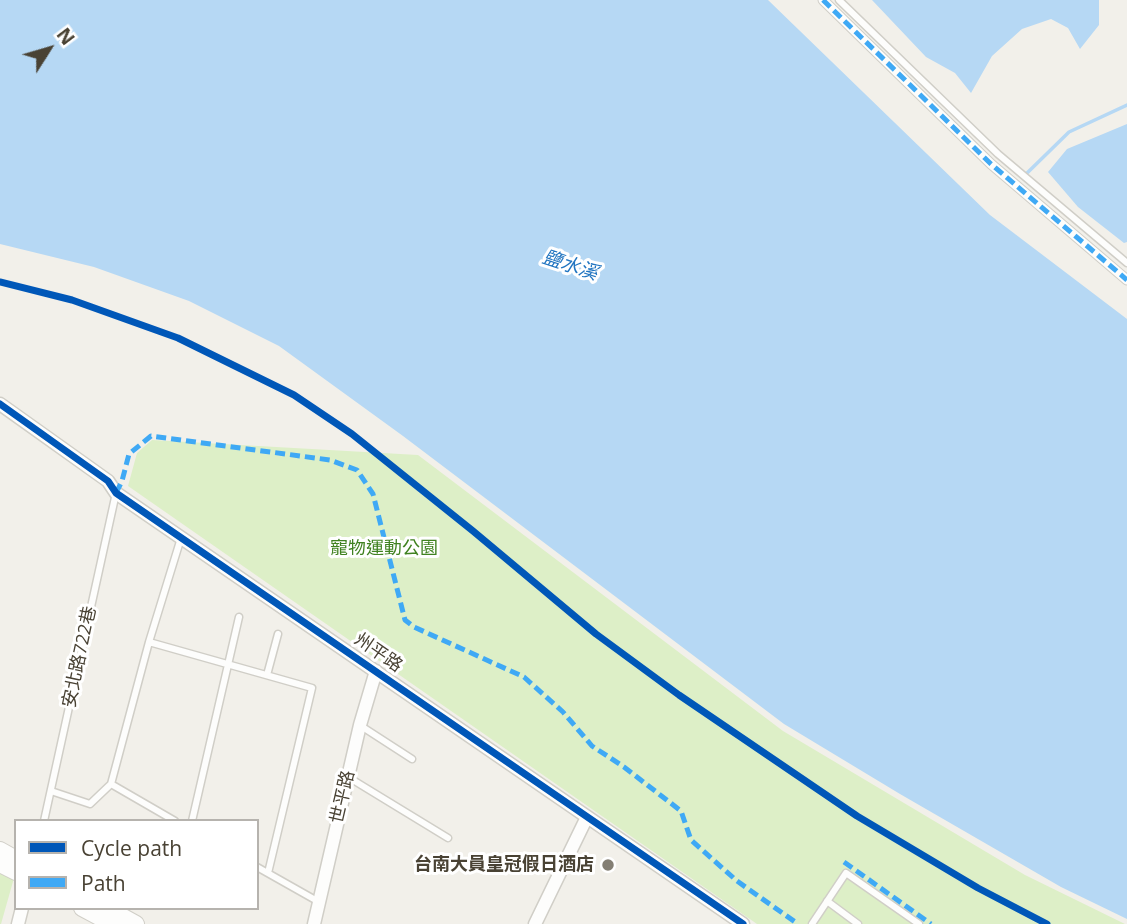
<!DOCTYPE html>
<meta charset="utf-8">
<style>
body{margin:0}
#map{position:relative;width:1127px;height:924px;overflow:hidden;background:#f2f0ea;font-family:"Open Sans",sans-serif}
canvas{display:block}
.legend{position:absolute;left:14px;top:819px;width:245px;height:91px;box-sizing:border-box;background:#fff;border:2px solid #b6b3ae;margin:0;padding:9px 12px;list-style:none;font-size:21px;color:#494234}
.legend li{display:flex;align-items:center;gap:14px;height:35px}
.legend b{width:35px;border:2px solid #b6b3ae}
.north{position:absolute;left:14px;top:14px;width:70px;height:70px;-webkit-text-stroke:5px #fff;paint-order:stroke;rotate:53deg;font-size:19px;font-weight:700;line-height:28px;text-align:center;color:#494234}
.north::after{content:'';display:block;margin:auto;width:24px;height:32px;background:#494234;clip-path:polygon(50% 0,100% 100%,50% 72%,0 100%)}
</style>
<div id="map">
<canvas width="1127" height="924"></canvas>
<ul class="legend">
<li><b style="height:9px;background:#0057b8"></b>Cycle path</li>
<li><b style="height:9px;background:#3fa9f5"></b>Path</li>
</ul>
<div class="north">N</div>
</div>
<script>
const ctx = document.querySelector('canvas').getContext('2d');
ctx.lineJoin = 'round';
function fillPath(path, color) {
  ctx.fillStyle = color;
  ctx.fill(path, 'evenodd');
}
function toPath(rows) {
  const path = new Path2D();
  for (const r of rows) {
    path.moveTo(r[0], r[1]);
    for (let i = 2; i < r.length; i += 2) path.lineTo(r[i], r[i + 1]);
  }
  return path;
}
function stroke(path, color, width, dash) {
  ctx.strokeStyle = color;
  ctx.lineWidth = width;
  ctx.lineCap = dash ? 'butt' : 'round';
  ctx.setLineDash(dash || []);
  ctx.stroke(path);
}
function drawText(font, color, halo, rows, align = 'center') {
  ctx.font = font + ' "Open Sans","Noto Sans TC",sans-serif';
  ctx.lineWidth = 6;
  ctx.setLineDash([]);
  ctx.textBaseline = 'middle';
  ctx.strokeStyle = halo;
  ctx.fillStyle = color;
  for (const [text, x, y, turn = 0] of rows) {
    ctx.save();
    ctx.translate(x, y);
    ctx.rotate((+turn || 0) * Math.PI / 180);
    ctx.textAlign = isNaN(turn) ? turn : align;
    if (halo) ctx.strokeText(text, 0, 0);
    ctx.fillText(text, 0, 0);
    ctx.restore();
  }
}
const green = toPath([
 [152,440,418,455,783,731,1025,875,1125,924,757,924,128,486,137,453],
 [0,871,14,878,1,924,0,924]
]);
const water = toPath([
 [0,0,768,0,990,215,1127,319,1127,919,1061,887,900,794,784,724,403,436,279,346,189,301,94,267,0,244],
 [872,0,1099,0,1099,25,1080,49,1068,28,1051,19,1022,29,992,56,971,93,955,73,926,57],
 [1127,124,1127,242,1124,243,1078,207,1048,172,1067,149]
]);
const stream = toPath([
 [1024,176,1069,132,1127,105]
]);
const service = toPath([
 [839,0,998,154,1127,263],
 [149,642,312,688,268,873],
 [267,675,278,634],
 [361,726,412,759],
 [348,777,448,838],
 [111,784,175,821],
 [51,791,90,804,111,784,149,642,181,538],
 [44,821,116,493],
 [192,821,239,617],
 [257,867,319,902],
 [827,901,858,924],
 [812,924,846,873,919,924]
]);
const pedestrian = toPath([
 [823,0,991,164,1127,280]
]);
const minor = toPath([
 [0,404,108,481,116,493,743,924],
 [18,924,22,908],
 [314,924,360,725,376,671],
 [535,924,587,817]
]);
const tertiary = toPath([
 [0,850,16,859],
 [0,864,16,872],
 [82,908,112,924],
 [107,908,136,924]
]);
const quiet = toPath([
 [823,0,991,164,1127,280],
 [116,493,122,481,129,454,151,436,330,460,357,470,373,494,405,620,414,627,524,677,563,712,592,746,624,767,681,811,691,840,737,881,798,924],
 [844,862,931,924]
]);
const cycleway = toPath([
 [0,282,72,300,178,338,294,395,352,434,473,531,596,634,679,695,857,816,978,888,1047,924],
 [0,404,108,481,116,493,743,924]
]);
const markers = [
 [608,865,7,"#847f74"]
];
const parkNames = [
 ["寵物運動公園",384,549]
];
const streetNames = [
 ["州平路",378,653,35],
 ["安北路722巷",80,657,-78],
 ["世平路",343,797,-77]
];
const poiNames = [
 ["台南大員皇冠假日酒店",594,865]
];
const waterNames = [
 ["鹽水溪",570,266,18]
];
fillPath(green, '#ddefc7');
fillPath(water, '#b6d8f4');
stroke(stream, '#b6d8f4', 3.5);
stroke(service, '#d0cec7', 9);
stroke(pedestrian, '#d0cec7', 11);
stroke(minor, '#d0cec7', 15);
stroke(tertiary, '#d0cec7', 18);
stroke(service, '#fdfdfc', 6);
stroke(pedestrian, '#fdfdfc', 9);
stroke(minor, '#fdfdfc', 12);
stroke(tertiary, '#fdfdfc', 16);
stroke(quiet, '#3fa9f5', 5, [10, 5]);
stroke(cycleway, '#0057b8', 7);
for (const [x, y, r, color] of markers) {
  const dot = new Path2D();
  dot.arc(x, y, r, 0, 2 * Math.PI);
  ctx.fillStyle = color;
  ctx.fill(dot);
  stroke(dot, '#fff', 2.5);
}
drawText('18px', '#408221', '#fff', parkNames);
drawText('18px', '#494234', '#fff', streetNames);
drawText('bold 18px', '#494234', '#fff', poiNames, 'right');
drawText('italic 19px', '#2175c1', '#fff', waterNames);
</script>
